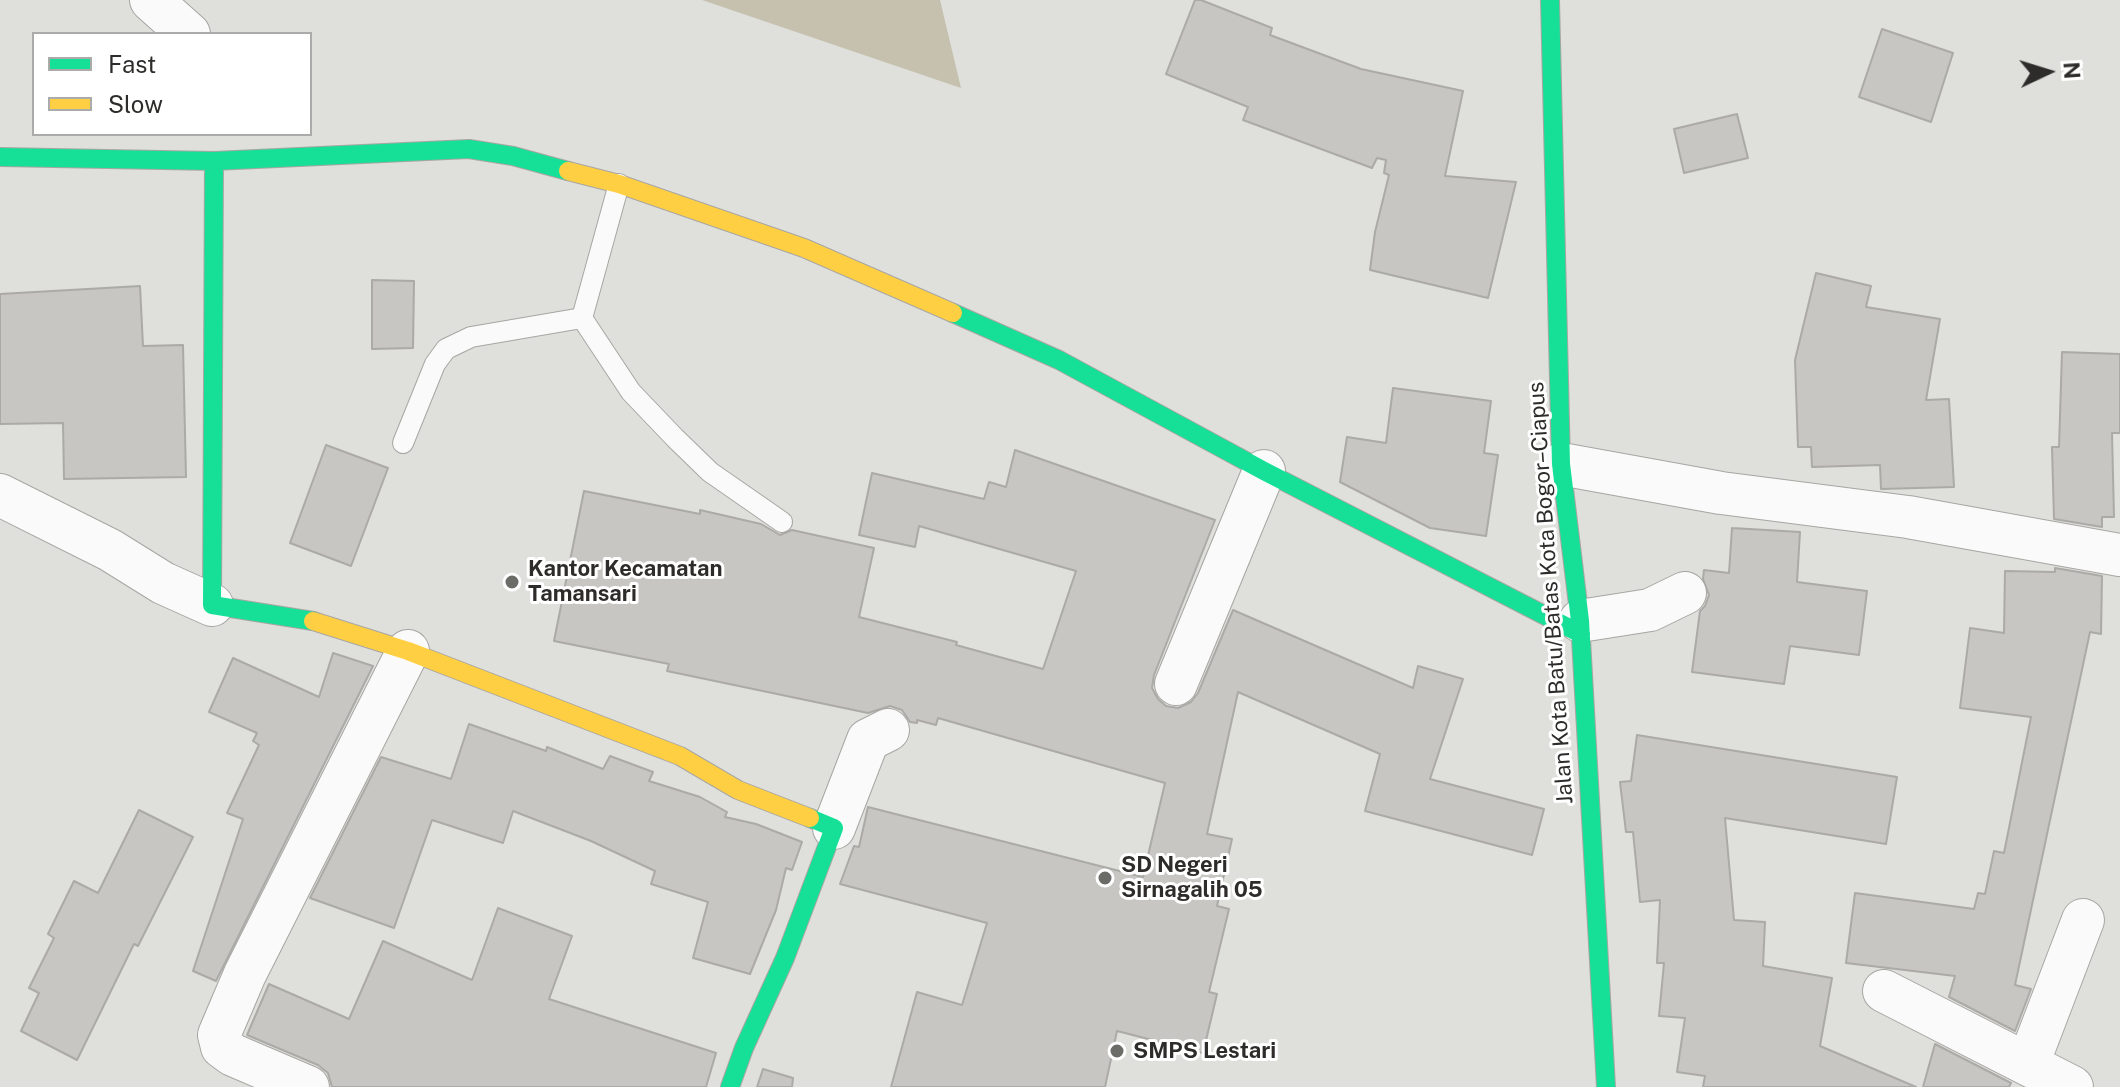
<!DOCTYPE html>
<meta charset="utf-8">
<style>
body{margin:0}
#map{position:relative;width:2120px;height:1087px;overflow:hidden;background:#dfdfdb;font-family:"Public Sans",sans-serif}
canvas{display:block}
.legend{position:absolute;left:32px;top:32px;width:280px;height:104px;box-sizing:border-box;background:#fff;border:2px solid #ababaa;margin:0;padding:10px 14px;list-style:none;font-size:24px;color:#2d2c2a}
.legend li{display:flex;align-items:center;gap:16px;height:40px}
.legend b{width:40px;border:2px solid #ababaa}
.north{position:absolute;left:2008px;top:32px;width:80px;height:80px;-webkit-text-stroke:6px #fff;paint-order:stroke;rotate:86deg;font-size:22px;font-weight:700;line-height:32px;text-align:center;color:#2d2c2a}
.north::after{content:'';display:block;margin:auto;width:28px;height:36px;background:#2d2c2a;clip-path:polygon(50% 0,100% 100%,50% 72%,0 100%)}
</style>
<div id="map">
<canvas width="2120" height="1087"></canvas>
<ul class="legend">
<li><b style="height:10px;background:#16e098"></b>Fast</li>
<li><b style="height:10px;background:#ffcf43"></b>Slow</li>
</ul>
<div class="north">N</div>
</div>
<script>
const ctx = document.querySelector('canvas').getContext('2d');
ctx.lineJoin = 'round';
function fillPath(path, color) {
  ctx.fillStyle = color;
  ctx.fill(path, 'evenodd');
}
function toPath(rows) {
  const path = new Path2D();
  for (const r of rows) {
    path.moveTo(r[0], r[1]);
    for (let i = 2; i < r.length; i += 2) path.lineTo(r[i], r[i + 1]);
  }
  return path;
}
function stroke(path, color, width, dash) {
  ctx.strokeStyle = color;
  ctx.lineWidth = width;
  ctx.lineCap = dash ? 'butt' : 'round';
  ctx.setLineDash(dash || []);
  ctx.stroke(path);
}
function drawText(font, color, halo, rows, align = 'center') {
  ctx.font = font + ' "Public Sans",sans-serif';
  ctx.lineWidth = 6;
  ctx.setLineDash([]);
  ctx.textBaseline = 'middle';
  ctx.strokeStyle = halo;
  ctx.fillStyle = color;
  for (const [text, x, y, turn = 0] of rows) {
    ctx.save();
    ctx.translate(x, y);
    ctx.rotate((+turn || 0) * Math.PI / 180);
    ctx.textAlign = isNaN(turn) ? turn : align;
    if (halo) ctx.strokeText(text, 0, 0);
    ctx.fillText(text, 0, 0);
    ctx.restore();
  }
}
const forest = toPath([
 [702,0,940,0,961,88]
]);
const building = toPath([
 [1195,0,1201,0,1272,28,1270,35,1361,69,1463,91,1445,176,1516,182,1488,298,1370,270,1375,232,1389,175,1384,173,1386,160,1377,158,1372,168,1243,120,1248,107,1166,74,1195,0],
 [1882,29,1953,53,1931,122,1859,97,1882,29],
 [1737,114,1748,158,1684,173,1674,129,1737,114],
 [1816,273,1871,286,1866,307,1940,319,1926,400,1949,399,1954,487,1881,489,1880,465,1812,467,1811,447,1798,447,1795,360,1816,273],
 [372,280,414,281,413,348,372,349,372,280],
 [140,286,143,346,183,345,186,477,64,479,63,423,0,424,0,294,140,286],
 [2062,352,2120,354,2120,433,2112,433,2114,517,2102,517,2102,527,2054,519,2052,447,2059,447,2062,352],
 [1393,388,1491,401,1484,453,1498,455,1486,536,1430,528,1340,482,1347,437,1386,443,1393,388],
 [326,445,388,468,351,566,290,543,326,445],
 [1015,450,1215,520,1154,675,1152,688,1158,699,1166,706,1178,708,1191,702,1198,693,1233,610,1413,688,1418,666,1463,679,1430,779,1544,809,1532,855,1365,811,1380,754,1238,692,1207,834,1232,839,1217,906,1229,909,1209,992,1217,994,1203,1053,1117,1031,1105,1087,891,1087,917,992,962,1005,987,923,840,884,854,846,859,847,868,807,1143,877,1165,783,938,718,936,725,917,720,917,723,910,722,902,710,890,706,868,713,667,671,669,664,554,641,584,491,700,514,700,510,761,524,780,535,792,530,874,548,859,617,957,642,956,645,1043,669,1076,571,919,526,915,547,859,535,872,473,984,499,989,482,1006,487,1015,450],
 [1732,528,1800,532,1797,582,1867,591,1859,655,1790,646,1784,684,1692,672,1700,611,1705,606,1709,595,1703,579,1704,570,1729,573,1732,528],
 [2055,568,2102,576,2101,634,2090,632,2015,985,2031,989,2015,1031,1949,997,1955,976,1846,963,1855,893,1974,909,1978,893,1985,894,1994,851,2004,853,2031,717,1960,708,1970,628,2004,633,2005,571,2055,572,2055,568],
 [333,653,373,666,216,981,193,971,243,819,227,813,259,745,253,741,257,733,209,712,233,658,319,697,333,653],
 [469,724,546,751,547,747,603,769,610,756,653,772,649,781,700,797,727,812,725,817,756,824,802,842,792,870,786,868,776,910,750,974,693,958,708,902,651,884,655,871,591,841,513,811,503,843,432,820,394,928,310,898,381,757,451,779,469,724],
 [1637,735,1897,777,1886,844,1725,818,1734,920,1765,922,1763,966,1832,978,1820,1046,1916,1087,1703,1087,1705,1076,1677,1072,1685,1018,1659,1016,1664,963,1657,963,1660,900,1640,902,1633,832,1626,832,1620,782,1631,781,1637,735],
 [139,810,193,837,138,946,134,944,77,1060,21,1031,39,993,29,988,54,938,48,934,74,881,98,893,139,810],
 [498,908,572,936,549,999,716,1053,706,1087,332,1087,328,1073,318,1065,247,1035,269,984,349,1019,383,941,472,980,498,908],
 [1935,1044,2011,1083,2009,1087,1923,1087,1935,1044],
 [763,1069,793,1078,792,1087,757,1087,763,1069]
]);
const lane = toPath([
 [619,184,582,318,631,392,675,438,710,472,782,522],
 [403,443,435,364,446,349,471,337,582,318]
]);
const street = toPath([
 [151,0,189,34],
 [1561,464,1721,493,1908,517,2120,555],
 [0,495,110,550,163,583,212,605],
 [1580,621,1650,610,1685,593],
 [1176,684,1264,471],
 [834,828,868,740,888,730],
 [1884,991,2072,1087],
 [2028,1064,2083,920],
 [308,1087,233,1055,222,1047,219,1035,245,974,408,651]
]);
const fast = toPath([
 [1550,0,1561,464,1580,621,1606,1087],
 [0,157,214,161,469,149,513,156,568,171],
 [214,161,212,605,313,621],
 [953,313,1059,360,1264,471,1581,634],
 [730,1087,744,1048,785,958,834,828,810,818]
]);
const slow = toPath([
 [568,171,619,184,804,248,953,313],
 [313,621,408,651,680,756,738,790,810,818]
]);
const markers = [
 [512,582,8,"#6b6b68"],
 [1105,878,8,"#6b6b68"],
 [1117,1051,8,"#6b6b68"]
];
const poiNames = [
 ["Kantor Kecamatan",528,569],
 ["Tamansari",528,594],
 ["SD Negeri",1121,865],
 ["Sirnagalih 05",1121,890],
 ["SMPS Lestari",1133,1051]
];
const streetNames = [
 ["Jalan Kota Batu/Batas Kota Bogor–Ciapus",1551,593,-94]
];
fillPath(forest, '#c5c1ae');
fillPath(building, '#c7c6c3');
stroke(building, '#abaaa7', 2);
stroke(lane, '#a7a6a3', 22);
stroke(street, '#a7a6a3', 44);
stroke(fast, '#a7a6a3', 20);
stroke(slow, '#a7a6a3', 20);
stroke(lane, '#fafafa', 20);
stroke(street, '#fafafa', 42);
stroke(fast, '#16e098', 18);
stroke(slow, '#ffcf43', 18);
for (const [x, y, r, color] of markers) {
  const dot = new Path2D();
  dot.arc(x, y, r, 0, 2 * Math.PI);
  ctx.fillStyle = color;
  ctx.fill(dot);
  stroke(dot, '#fff', 3);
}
drawText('bold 22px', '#2d2c2a', '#fff', poiNames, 'left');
drawText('22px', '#2d2c2a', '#fff', streetNames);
</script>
